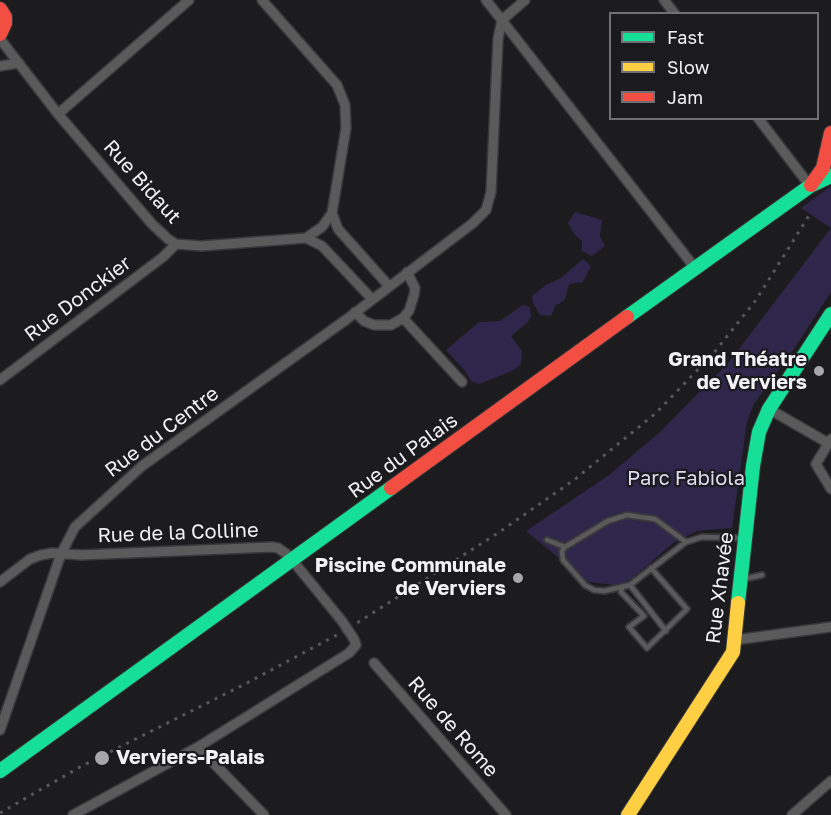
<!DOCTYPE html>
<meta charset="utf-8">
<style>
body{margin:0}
#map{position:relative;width:831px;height:815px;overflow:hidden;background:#1c1b1e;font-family:"Golos Text",sans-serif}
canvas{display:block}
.legend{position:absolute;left:609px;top:12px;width:210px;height:108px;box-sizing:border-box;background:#1b1a1f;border:2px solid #717075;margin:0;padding:8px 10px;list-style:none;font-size:18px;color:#f2f1f5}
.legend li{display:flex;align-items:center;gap:12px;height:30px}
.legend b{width:30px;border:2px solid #717075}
</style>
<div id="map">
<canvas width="831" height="815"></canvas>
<ul class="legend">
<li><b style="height:8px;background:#16e098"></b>Fast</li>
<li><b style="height:8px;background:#ffcf43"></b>Slow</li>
<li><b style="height:8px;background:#f24e42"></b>Jam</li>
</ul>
</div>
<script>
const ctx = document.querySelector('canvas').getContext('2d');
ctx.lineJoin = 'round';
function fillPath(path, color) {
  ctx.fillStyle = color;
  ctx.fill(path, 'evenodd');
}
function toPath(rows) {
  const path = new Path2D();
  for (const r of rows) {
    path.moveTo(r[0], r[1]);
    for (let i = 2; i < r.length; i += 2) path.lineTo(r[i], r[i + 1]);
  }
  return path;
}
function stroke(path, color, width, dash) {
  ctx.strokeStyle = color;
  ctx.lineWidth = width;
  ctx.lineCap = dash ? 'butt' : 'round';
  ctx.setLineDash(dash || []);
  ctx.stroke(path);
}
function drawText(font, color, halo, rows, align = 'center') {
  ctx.font = font + ' "Golos Text",sans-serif';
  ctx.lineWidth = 4.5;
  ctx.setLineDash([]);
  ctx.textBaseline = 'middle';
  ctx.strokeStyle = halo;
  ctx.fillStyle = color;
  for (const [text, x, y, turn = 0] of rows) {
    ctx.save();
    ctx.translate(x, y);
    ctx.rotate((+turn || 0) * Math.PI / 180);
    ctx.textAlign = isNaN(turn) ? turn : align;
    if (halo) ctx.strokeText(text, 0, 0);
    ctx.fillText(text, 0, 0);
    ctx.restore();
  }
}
const green = toPath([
 [831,186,831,292,792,352,754,404,747,422,732,528,697,531,673,543,624,586,588,582,526,531,609,475,659,433,729,362,831,228,801,208],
 [575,212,602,220,600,236,605,246,592,256,582,251,582,241,575,235,568,223],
 [583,259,591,266,583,282,569,284,565,299,559,304,556,304,551,316,540,315,533,303,532,296,546,285,561,278],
 [523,305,530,307,531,316,528,322,511,336,522,351,521,364,512,371,479,384,471,381,465,371,446,350,479,322,500,321]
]);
const lane = toPath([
 [547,540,565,547],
 [686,542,655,519,627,515,608,521,565,547,562,551,563,560,585,585,594,590,604,591,630,585,686,542,702,537,742,538],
 [744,579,762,575],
 [630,585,666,631],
 [622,588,621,592,644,616,629,627,647,648,687,609,651,568]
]);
const street = toPath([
 [486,0,695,268],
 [664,0,675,14],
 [0,39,58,114,152,224,168,239,176,244,201,246,306,238,322,227,332,213,346,128,345,105,337,85,262,0],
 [0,66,19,63],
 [58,114,189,0],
 [758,118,810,186],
 [332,213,338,229,389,286],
 [306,238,322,246,372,299],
 [355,312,364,321,374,325,391,325,403,318,409,311,414,295,415,288,407,272],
 [403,318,462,382],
 [0,380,163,257,176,244],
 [769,409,828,443],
 [831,439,816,464,831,489],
 [0,582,30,559,41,555,52,553,81,555,272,547,278,548,288,555,342,621],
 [735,640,831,627],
 [374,663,506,815],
 [0,730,61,554,75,527,142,466,347,319,473,223,486,210,491,192,498,39,502,20,525,0],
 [198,747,264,815],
 [73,815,198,747,349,653,356,645,354,639],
 [792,815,831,781]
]);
const fast = toPath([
 [627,317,810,186,831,176],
 [738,603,753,466,759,432,769,409,831,314],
 [0,771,391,488]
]);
const slow = toPath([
 [628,815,733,652,738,603]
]);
const jam = toPath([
 [0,9,5,17,5,23,0,34],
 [811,185,823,168,831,133],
 [391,488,627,317]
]);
const rail = toPath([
 [0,813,80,767,247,683,346,630,498,533,574,480,656,413,713,354,756,300,810,214]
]);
const streetBridge = toPath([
 [342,621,354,639]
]);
const markers = [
 [819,371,6,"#a7a6aa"],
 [518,578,6,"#a7a6aa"],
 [102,758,8,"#a7a6aa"]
];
const streetNames = [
 ["Rue Bidaut",142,182,48],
 ["Rue Donckier",78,299,-37],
 ["Rue du Centre",162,432,-37],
 ["Rue du Palais",403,456,-36],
 ["Rue de la Colline",178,533,-2],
 ["Rue Xhavée",720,588,-83],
 ["Rue de Rome",453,727,49]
];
const poiNames = [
 ["Grand Théatre",807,360],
 ["de Verviers",807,383],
 ["Piscine Communale",506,566],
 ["de Verviers",506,589],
 ["Verviers-Palais",116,758,"left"]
];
const parkNames = [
 ["Parc Fabiola",686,479]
];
fillPath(green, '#2f274b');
stroke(lane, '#39383b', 8);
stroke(street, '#39383b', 12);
stroke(fast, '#39383b', 16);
stroke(slow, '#39383b', 16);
stroke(jam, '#39383b', 16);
stroke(lane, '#5a5a5b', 4.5);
stroke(street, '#5a5a5b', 9);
stroke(fast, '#16e098', 14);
stroke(slow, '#ffcf43', 14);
stroke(jam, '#f24e42', 14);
stroke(rail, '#58575a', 3, [3, 6]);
stroke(streetBridge, '#39383b', 12, []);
stroke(streetBridge, '#5a5a5b', 9);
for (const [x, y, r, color] of markers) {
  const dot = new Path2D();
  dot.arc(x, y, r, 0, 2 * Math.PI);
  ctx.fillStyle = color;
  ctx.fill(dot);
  stroke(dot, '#1b1a1f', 2);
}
drawText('20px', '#f2f1f5', '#1b1a1f', streetNames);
drawText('bold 20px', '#f2f1f5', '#1b1a1f', poiNames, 'right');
drawText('20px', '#dedbf0', '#1b1a1f', parkNames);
</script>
